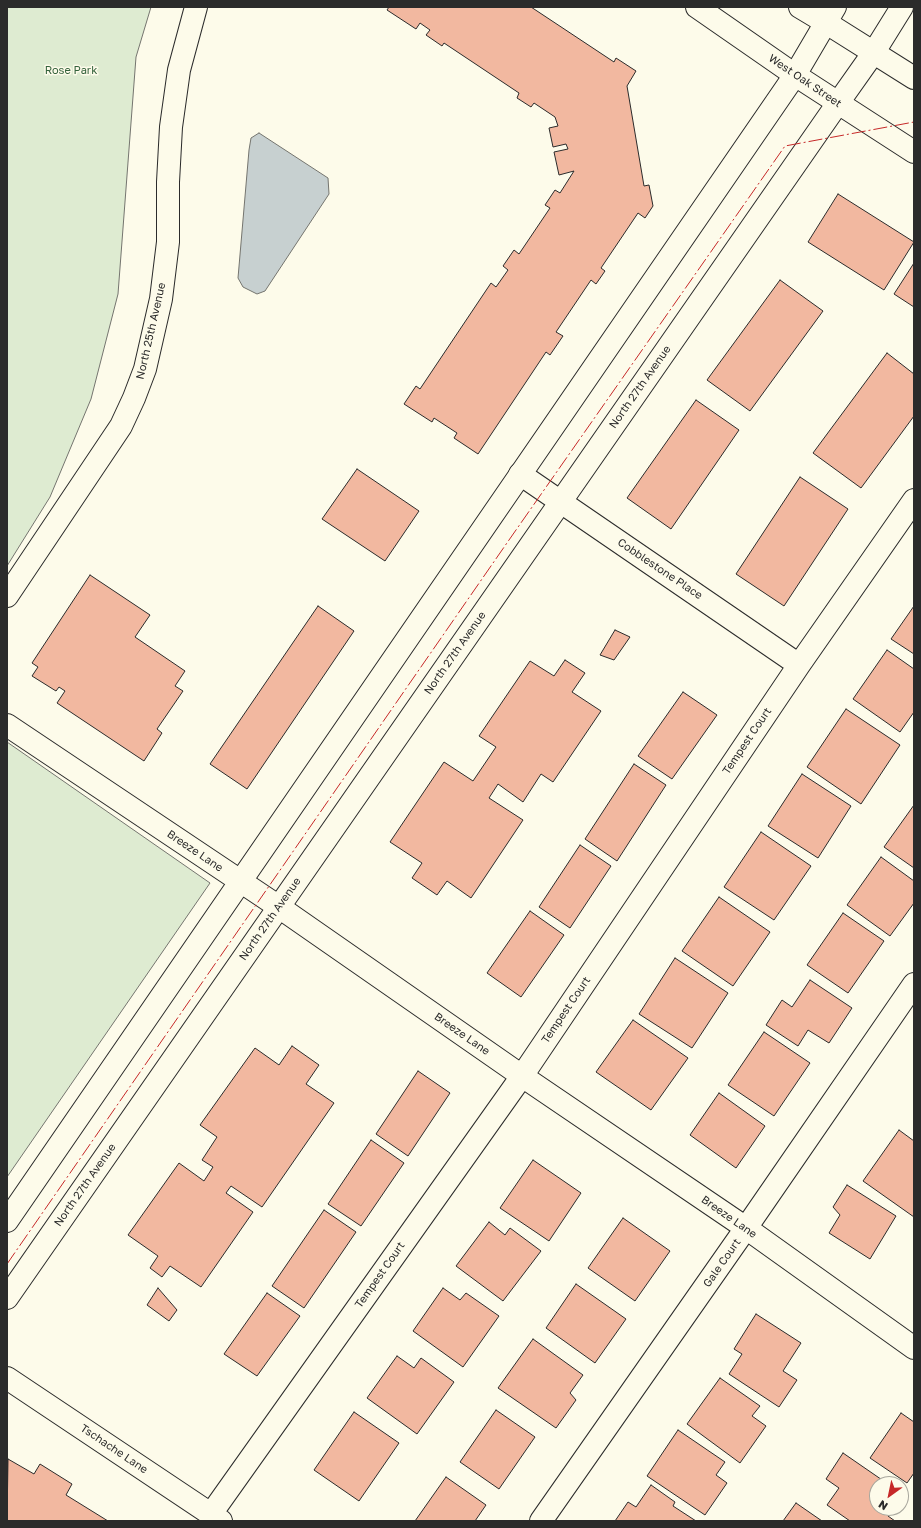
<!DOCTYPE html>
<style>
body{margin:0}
#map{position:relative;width:921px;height:1528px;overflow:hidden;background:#fdfbea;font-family:"Golos Text",sans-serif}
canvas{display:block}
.frame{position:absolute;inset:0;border:8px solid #2b2b2b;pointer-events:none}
.north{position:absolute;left:869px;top:1476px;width:40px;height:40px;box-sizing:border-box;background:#fdfbea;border:1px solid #a9a89e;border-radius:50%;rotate:213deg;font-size:11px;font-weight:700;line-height:16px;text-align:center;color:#2b2b2b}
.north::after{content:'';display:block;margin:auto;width:14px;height:18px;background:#c62828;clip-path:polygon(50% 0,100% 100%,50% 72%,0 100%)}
</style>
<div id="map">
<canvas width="921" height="1528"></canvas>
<div class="frame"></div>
<div class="north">N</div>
</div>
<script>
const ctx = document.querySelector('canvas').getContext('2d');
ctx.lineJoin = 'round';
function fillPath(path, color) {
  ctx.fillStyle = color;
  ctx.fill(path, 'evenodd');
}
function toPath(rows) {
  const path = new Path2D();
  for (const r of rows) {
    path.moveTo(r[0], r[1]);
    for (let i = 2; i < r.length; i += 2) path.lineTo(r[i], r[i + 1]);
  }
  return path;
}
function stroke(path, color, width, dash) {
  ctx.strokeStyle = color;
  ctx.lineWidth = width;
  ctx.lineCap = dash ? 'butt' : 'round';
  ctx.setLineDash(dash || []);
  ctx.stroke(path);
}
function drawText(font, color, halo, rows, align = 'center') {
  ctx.font = font + ' "Golos Text",sans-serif';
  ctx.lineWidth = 3;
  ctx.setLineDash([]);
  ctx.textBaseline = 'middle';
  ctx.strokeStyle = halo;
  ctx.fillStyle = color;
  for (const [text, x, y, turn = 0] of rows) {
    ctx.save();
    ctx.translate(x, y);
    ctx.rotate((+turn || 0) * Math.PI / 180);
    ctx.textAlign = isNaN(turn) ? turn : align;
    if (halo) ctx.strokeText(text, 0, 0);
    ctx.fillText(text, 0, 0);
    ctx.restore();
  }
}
const green = toPath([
 [7,7,151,7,136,57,118,294,91,399,50,497,7,566,7,7],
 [7,742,210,883,7,1177,7,742]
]);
const water = toPath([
 [259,133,328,178,329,194,265,291,257,294,243,287,238,278,249,150,251,138,259,133]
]);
const building = toPath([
 [389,7,531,7,614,62,616,58,636,71,627,86,644,186,649,185,653,206,645,218,638,213,601,268,605,271,596,284,591,280,556,332,563,336,550,355,546,352,478,454,454,438,457,433,434,418,432,422,404,404,416,386,420,389,491,283,496,287,508,270,503,266,514,250,519,254,550,208,545,205,555,190,560,193,574,171,559,175,554,152,568,149,566,144,553,147,549,128,558,126,555,117,534,103,531,107,517,98,519,93,444,43,442,46,426,35,430,30,420,23,416,29,387,10,389,7],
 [838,194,914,242,884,290,808,242,838,194],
 [914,263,914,307,894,294,914,263],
 [780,280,823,311,750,411,707,380,780,280],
 [887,353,914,374,914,416,861,488,813,453,887,353],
 [696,400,739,430,671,529,627,498,696,400],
 [357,469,419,511,385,561,322,519,357,469],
 [800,477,848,509,784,606,736,574,800,477],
 [90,575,150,615,135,637,185,671,175,686,183,691,157,729,162,733,144,761,57,703,65,691,59,687,56,691,32,676,38,667,32,663,90,575],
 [318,606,354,631,247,789,210,764,318,606],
 [914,606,914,654,891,639,914,606],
 [615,630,630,637,614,660,600,655,615,630],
 [887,650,914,669,914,712,900,732,853,699,887,650],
 [565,660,585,673,572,692,601,711,553,782,541,774,523,802,498,784,489,798,523,820,471,898,447,881,437,895,412,878,422,863,390,842,444,762,473,781,496,747,479,736,530,661,554,676,565,660],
 [683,692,717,715,672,779,638,756,683,692],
 [846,709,900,745,861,804,807,767,846,709],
 [634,764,666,785,617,861,585,839,634,764],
 [802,774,851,806,818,858,768,826,802,774],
 [914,805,914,868,884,847,914,805],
 [761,832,811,866,774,920,724,887,761,832],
 [580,845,611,866,570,928,539,907,580,845],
 [881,857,914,881,914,903,890,936,847,905,881,857],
 [719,897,770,932,733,986,682,951,719,897],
 [530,911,564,935,521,997,487,973,530,911],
 [843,913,884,941,848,993,807,965,843,913],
 [675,958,728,993,692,1048,639,1014,675,958],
 [810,980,852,1008,829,1043,808,1030,798,1046,766,1025,782,1000,792,1007,810,980],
 [633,1020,688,1058,651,1110,596,1072,633,1020],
 [764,1032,810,1063,774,1116,728,1085,764,1032],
 [292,1046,319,1065,306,1084,334,1103,262,1207,231,1186,226,1193,253,1212,201,1287,170,1266,162,1277,150,1268,158,1256,128,1235,179,1163,204,1181,213,1167,202,1160,217,1137,200,1125,255,1048,279,1065,292,1046],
 [418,1071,450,1093,408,1156,376,1134,418,1071],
 [719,1093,765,1126,736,1168,690,1135,719,1093],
 [899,1130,914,1141,914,1217,863,1181,899,1130],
 [371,1140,404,1163,361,1226,328,1204,371,1140],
 [533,1160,581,1193,549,1241,500,1208,533,1160],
 [847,1185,896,1216,870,1259,829,1233,840,1215,833,1207,847,1185],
 [324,1210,356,1232,304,1308,272,1286,324,1210],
 [623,1218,670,1251,635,1301,588,1268,623,1218],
 [489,1222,505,1235,510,1228,541,1251,503,1301,456,1266,489,1222],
 [576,1284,626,1319,595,1363,546,1328,576,1284],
 [158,1288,177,1310,169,1321,147,1305,158,1288],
 [443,1288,460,1300,466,1293,499,1316,463,1367,413,1331,443,1288],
 [267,1293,300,1316,257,1376,224,1354,267,1293],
 [756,1314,801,1343,783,1371,797,1380,779,1407,729,1374,742,1354,734,1349,756,1314],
 [533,1339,583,1375,570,1393,576,1400,556,1428,498,1388,533,1339],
 [397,1356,414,1368,421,1358,454,1382,417,1434,367,1398,397,1356],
 [720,1378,760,1406,752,1416,766,1426,740,1463,687,1424,720,1378],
 [496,1410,535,1437,499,1489,460,1462,496,1410],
 [354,1412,399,1443,359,1501,314,1470,354,1412],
 [901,1413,914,1422,914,1473,907,1483,870,1458,901,1413],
 [678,1430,725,1462,716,1475,727,1483,705,1515,647,1476,678,1430],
 [843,1453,888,1484,877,1484,877,1508,893,1508,888,1516,895,1521,850,1521,827,1505,839,1488,826,1479,843,1453],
 [8,1459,34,1474,40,1464,72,1484,66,1495,108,1521,7,1521,8,1459],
 [446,1477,486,1505,475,1521,415,1521,446,1477],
 [651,1485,675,1502,673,1506,696,1521,615,1521,628,1502,636,1507,651,1485],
 [796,1503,822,1521,783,1521,796,1503]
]);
const minor = toPath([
 [520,474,799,665],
 [7,596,121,426,134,398,145,369,161,299,168,242,168,182,171,127,179,70,196,7],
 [7,725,279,907,522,1076,746,1228,914,1348],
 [7,1378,221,1521],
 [211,1514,522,1076,799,665,914,500],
 [541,1521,746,1228,914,984]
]);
const tertiary = toPath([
 [7,1221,795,75,835,7],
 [7,1298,838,103,874,52,902,7]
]);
const secondary = toPath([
 [697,7,795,75,914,152],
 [800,7,825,22,914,78]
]);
const power = toPath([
 [7,1264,509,540,785,146,914,122]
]);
const parkNames = [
 ["Rose Park",71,71]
];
const streetNames = [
 ["West Oak Street",805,81,34],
 ["North 25th Avenue",151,331,-77],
 ["North 27th Avenue",640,387,-55],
 ["Cobblestone Place",660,569,34],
 ["North 27th Avenue",455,653,-55],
 ["Tempest Court",747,741,-56],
 ["Breeze Lane",195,851,34],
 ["North 27th Avenue",270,919,-55],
 ["Tempest Court",566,1010,-56],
 ["Breeze Lane",462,1034,35],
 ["North 27th Avenue",85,1185,-55],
 ["Breeze Lane",729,1217,35],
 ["Gale Court",722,1263,-55],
 ["Tempest Court",380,1275,-55],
 ["Tschache Lane",114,1449,34]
];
fillPath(green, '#deebd1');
stroke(green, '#74746e', 1);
fillPath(water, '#c7d0d0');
stroke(water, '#74746e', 1);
fillPath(building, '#f2b8a0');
stroke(building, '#2b2b2b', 1);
stroke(minor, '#2b2b2b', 24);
stroke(tertiary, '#2b2b2b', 24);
stroke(secondary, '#2b2b2b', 24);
stroke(minor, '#fdfbea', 22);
stroke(tertiary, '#fdfbea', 22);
stroke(secondary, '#fdfbea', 22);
stroke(power, '#c62828', 1, [14, 3, 2, 3]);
drawText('11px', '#34623c', '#fdfbea', parkNames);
drawText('11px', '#2b2b2b', '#fdfbea', streetNames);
</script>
